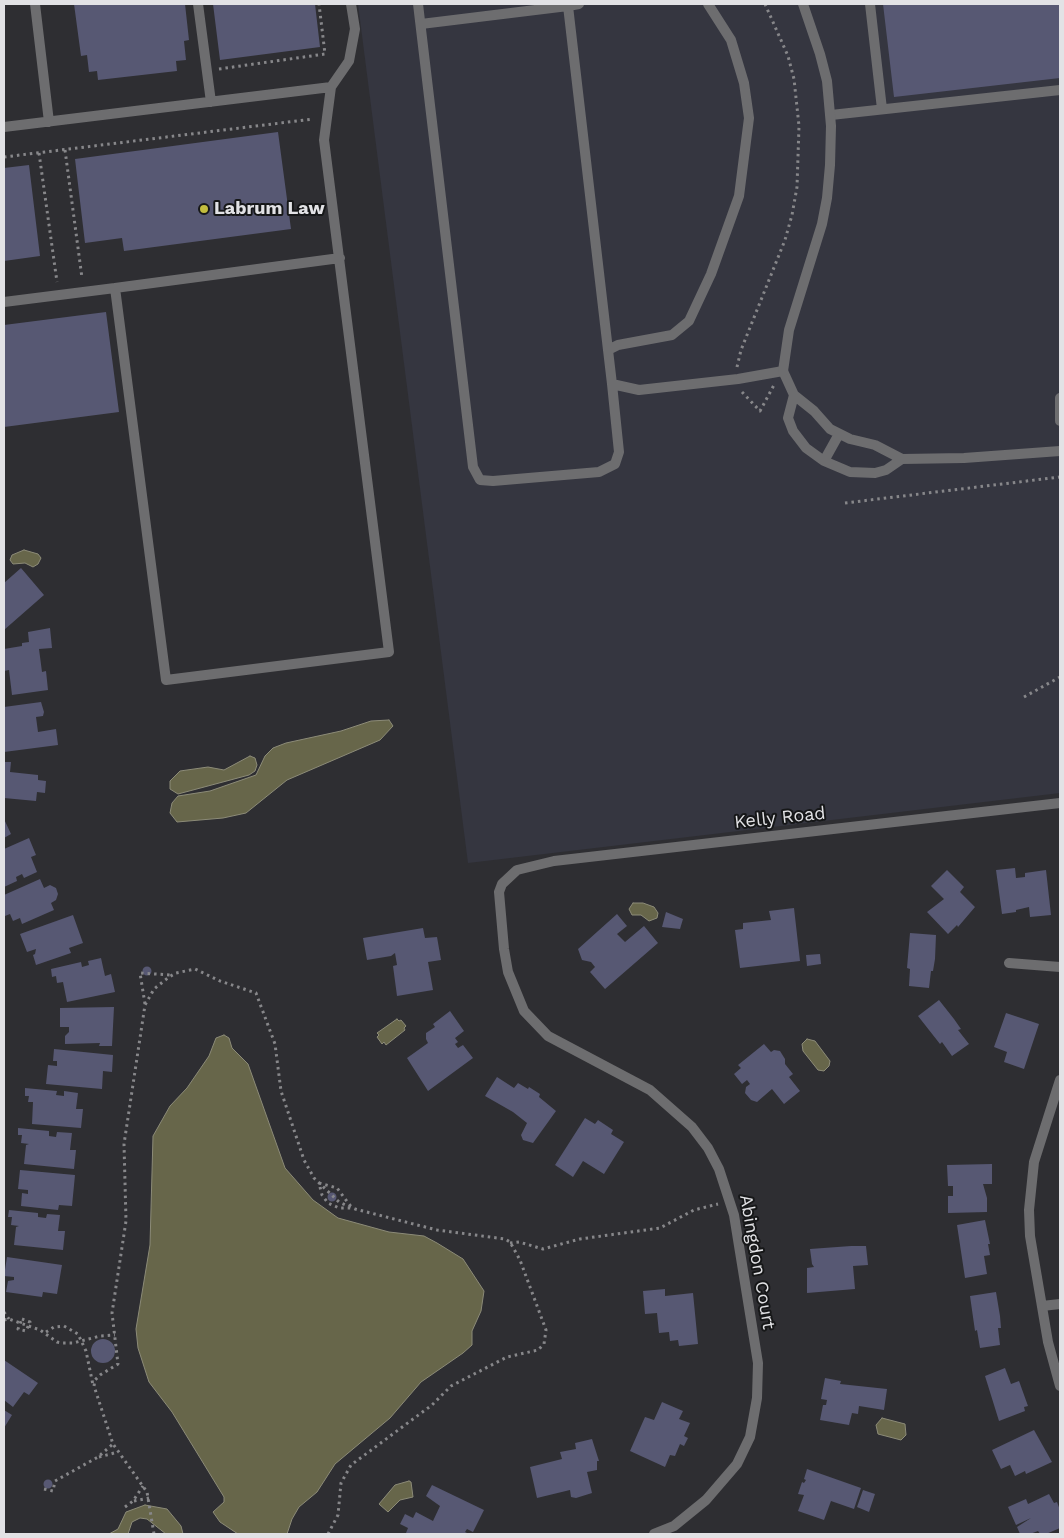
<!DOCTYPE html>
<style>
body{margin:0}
#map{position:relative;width:1064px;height:1538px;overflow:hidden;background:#2e2e32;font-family:"Work Sans",sans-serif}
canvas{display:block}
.frame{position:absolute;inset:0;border:5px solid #e2e2e5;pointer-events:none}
</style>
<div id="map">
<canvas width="1064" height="1538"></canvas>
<div class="frame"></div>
</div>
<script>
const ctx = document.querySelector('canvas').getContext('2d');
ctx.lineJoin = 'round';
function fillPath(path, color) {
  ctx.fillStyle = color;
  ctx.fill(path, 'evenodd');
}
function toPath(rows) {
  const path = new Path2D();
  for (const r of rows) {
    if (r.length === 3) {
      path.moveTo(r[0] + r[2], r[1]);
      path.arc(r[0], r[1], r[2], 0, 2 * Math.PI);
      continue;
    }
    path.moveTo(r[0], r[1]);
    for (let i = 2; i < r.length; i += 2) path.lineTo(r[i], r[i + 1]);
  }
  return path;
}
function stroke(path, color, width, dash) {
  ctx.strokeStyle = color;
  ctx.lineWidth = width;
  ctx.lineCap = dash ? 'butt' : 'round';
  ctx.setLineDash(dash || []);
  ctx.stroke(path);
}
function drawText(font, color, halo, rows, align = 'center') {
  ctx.font = font + ' "Work Sans",sans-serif';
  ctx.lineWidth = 4;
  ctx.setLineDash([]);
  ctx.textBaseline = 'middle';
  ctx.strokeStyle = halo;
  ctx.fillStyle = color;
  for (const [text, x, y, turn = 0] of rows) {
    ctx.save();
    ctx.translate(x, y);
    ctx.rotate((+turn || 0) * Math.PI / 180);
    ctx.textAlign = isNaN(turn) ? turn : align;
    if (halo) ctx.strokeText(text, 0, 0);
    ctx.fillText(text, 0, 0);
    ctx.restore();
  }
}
const built = toPath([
 [358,4,1060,4,1060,793,468,863]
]);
const water = toPath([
 [24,550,38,554,41,558,38,564,33,567,25,563,13,564,10,560,12,555,24,550],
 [389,720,393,726,380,740,287,780,246,813,223,818,177,822,170,813,172,803,178,796,210,791,256,775,265,756,273,748,286,743,341,731,371,721,389,720],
 [250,756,255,758,257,765,255,771,249,775,178,794,170,789,170,781,180,771,208,767,224,770,250,756],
 [633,903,643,903,654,907,658,913,657,918,649,921,641,915,632,915,629,909,633,903],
 [397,1019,399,1021,401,1020,406,1026,404,1028,405,1030,386,1045,384,1042,382,1044,377,1037,379,1035,377,1033,397,1019],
 [224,1035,229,1038,232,1048,248,1064,285,1168,313,1200,338,1218,389,1232,424,1236,437,1243,463,1259,484,1291,481,1311,472,1331,472,1345,463,1353,421,1382,390,1418,335,1464,317,1492,299,1507,292,1519,287,1534,238,1534,220,1522,213,1512,224,1502,224,1497,172,1412,149,1382,138,1348,136,1329,150,1245,153,1136,170,1106,187,1088,209,1056,216,1038,224,1035],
 [807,1039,815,1041,830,1061,829,1066,824,1071,818,1070,803,1051,802,1044,807,1039],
 [882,1418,905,1424,906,1435,901,1440,878,1434,876,1425,882,1418],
 [409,1481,411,1482,413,1497,400,1500,388,1512,379,1504,395,1485,409,1481],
 [145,1505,167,1509,181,1526,183,1534,166,1534,147,1519,140,1518,132,1522,128,1534,109,1534,118,1529,126,1512,145,1505]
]);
const building = toPath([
 [74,4,185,4,189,40,184,41,186,60,176,61,177,71,98,80,97,71,89,72,87,55,81,56],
 [213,4,315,4,320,47,220,60],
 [883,4,1060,4,1060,78,894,97],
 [278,132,291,229,124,251,122,238,85,243,75,159],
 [29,165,40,256,4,261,4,168],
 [106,312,119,412,4,427,4,325],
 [21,568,44,595,4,630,4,583],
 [50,628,52,648,39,649,42,672,46,671,48,690,12,695,9,670,4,671,4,649,22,646,22,643,29,642,28,632],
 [41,702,44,712,43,716,36,717,38,732,56,729,58,745,4,752,4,707],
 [4,762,11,762,10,772,38,775,38,780,46,781,45,793,37,792,36,801,4,798],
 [4,819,11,834,4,838],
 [29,838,36,855,31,857,37,872,24,878,22,874,16,877,17,881,4,887,4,849],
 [1015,868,1016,878,1025,877,1025,873,1046,870,1051,915,1030,917,1029,907,1016,910,1016,912,1002,914,996,870],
 [947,870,964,887,960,892,975,907,958,927,957,925,948,934,927,912,944,899,931,886],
 [40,879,44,888,50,885,56,888,58,894,56,900,51,903,54,910,22,924,20,918,13,921,10,914,5,916,4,895],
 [794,908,800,961,740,968,735,930,743,929,743,923,771,920,769,911],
 [666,912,683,919,680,929,662,927],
 [617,914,627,926,617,934,625,942,644,926,658,943,605,989,590,972,595,967,591,962,582,960,578,949],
 [73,915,83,943,69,948,71,953,36,965,33,955,35,954,36,949,27,952,20,934],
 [423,928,425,938,437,937,441,960,428,962,433,990,397,996,393,966,397,965,395,953,391,956,367,960,363,938],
 [910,933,936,935,935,959,933,971,931,971,929,988,909,986,910,969,907,968],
 [820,954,821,964,807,966,806,955],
 [101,958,105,976,111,974,115,992,67,1002,63,982,57,983,56,976,52,977,51,969,81,962,82,967,89,965,88,961],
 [147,971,4.5],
 [939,1000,954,1019,961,1029,958,1030,969,1044,952,1056,942,1042,940,1044,918,1016],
 [114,1007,112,1046,99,1046,100,1043,65,1044,65,1036,69,1032,69,1027,60,1027,60,1008],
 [450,1011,464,1031,455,1038,458,1042,455,1044,458,1048,463,1045,473,1058,428,1091,407,1058,428,1043,426,1039,426,1033,435,1027,433,1024],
 [1006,1013,1039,1024,1024,1069,1004,1062,1007,1052,994,1047],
 [764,1044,771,1052,774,1050,780,1051,785,1059,785,1064,793,1074,789,1077,800,1091,784,1104,772,1089,757,1102,751,1100,745,1093,746,1087,750,1084,747,1080,742,1084,734,1074,741,1068,738,1065],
 [54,1049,113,1055,112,1072,103,1071,102,1089,46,1084,48,1065,57,1066,57,1061,53,1061],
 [497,1077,514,1088,518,1083,528,1089,529,1087,540,1094,539,1097,556,1111,533,1143,523,1140,521,1135,527,1123,513,1112,485,1096],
 [25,1088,57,1091,56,1095,64,1096,64,1091,78,1093,76,1109,83,1109,81,1128,32,1124,33,1102,28,1102,29,1096,25,1096],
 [585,1118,595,1124,598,1120,613,1130,611,1134,624,1142,604,1174,583,1161,573,1177,555,1165],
 [18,1128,49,1131,49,1136,56,1137,57,1132,72,1133,70,1150,76,1150,74,1169,24,1164,26,1145,29,1144,21,1143,22,1135,18,1135],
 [992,1164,992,1184,983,1184,987,1198,987,1212,948,1213,948,1196,953,1196,953,1186,948,1186,947,1165],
 [20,1170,75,1175,72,1206,59,1205,58,1210,21,1206,22,1193,28,1194,28,1190,18,1189],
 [332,1197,4.5],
 [9,1210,38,1213,38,1217,46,1218,47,1214,60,1215,58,1231,65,1231,63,1250,14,1245,16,1227,19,1226,11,1225,12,1217,8,1217],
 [985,1220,990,1244,988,1244,990,1255,984,1256,987,1274,965,1278,957,1225],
 [851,1246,866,1246,868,1265,853,1266,855,1289,807,1293,807,1268,814,1267,812,1264,810,1249],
 [7,1257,62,1265,57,1294,43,1292,42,1297,6,1292,8,1281,14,1280,14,1277,4,1276],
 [665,1289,665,1296,693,1293,698,1344,679,1346,678,1340,670,1341,669,1332,659,1333,657,1313,645,1314,643,1291],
 [996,1292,1000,1316,1001,1328,998,1328,1000,1345,980,1348,977,1330,975,1331,970,1296],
 [103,1351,12],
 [4,1360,38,1383,29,1395,24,1392,13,1407,4,1400],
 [1005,1368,1011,1384,1019,1381,1028,1406,1024,1407,1025,1411,999,1421,985,1376],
 [825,1378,841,1381,840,1384,887,1389,884,1410,859,1406,858,1414,852,1413,849,1425,820,1420,823,1405,826,1405,827,1400,821,1399],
 [662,1402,683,1411,679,1419,690,1423,684,1436,688,1438,684,1446,680,1444,675,1456,670,1455,665,1467,630,1451,645,1417,654,1420],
 [4,1410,12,1415,4,1428],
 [1034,1430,1052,1462,1026,1474,1025,1471,1015,1476,1010,1465,1001,1469,992,1450],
 [592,1439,599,1461,597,1461,597,1470,587,1472,592,1493,576,1498,571,1497,570,1490,537,1498,530,1467,562,1459,560,1452,576,1449,575,1443],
 [807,1469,861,1488,854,1509,831,1501,824,1520,798,1511,804,1495,798,1494,802,1482,804,1483,806,1480,804,1479],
 [48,1484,4.5],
 [432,1485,484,1510,473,1532,467,1529,465,1532,469,1534,406,1533,408,1528,400,1524,405,1514,413,1518,416,1512,433,1521,440,1506,426,1496],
 [863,1490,875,1494,869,1512,857,1507],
 [1049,1494,1054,1503,1057,1502,1060,1510,1060,1528,1046,1534,1040,1534,1038,1531,1030,1534,1020,1534,1017,1527,1031,1518,1016,1525,1008,1507,1026,1499,1028,1504]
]);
const path = toPath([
 [219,69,325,54,319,4],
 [65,150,82,278],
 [39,153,57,282],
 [4,157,313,119],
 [737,367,741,350,785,240,792,215,797,187,799,126,794,79,788,56,765,4],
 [742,392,760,411,774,385],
 [845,503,1060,477],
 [1024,697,1060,677],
 [145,1004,140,973,170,975],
 [319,1183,337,1188,352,1208,339,1208,328,1203,322,1195,319,1183],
 [510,1243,519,1242,543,1249,580,1239,660,1228,694,1210,718,1204],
 [4,1312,9,1319],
 [22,1319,30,1322,26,1331,18,1329,22,1319],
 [4,1320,9,1319,40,1330,57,1342,62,1343,73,1343,100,1336,115,1335],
 [46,1332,54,1327,64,1326,78,1334,86,1351,93,1385],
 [99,1457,118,1452],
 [44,1489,53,1491,55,1481,98,1457,113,1444],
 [134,1501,149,1498],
 [125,1507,133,1501,143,1486],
 [154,1534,147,1492,113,1444,94,1386,95,1380,100,1375,118,1364,112,1313,126,1221,124,1144,145,1005,154,989,169,977,176,973,195,969,220,981,256,993,275,1044,281,1091,304,1160,314,1178,339,1202,355,1209,437,1230,505,1239,510,1242,520,1260,546,1330,544,1344,538,1350,507,1357,451,1386,432,1405,351,1465,341,1483,338,1515,328,1534]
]);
const lane = toPath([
 [35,4,49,122],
 [198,4,211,102],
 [418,4,473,467,480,480,493,481,599,472,615,464,619,452,612,384],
 [579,4,568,6,608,350],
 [708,4,731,40,744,83,749,118,739,196,711,274,689,321,672,335,618,345,608,350,612,384,639,390,738,379,783,371,794,395,814,411,830,429,850,439,875,445,902,459,964,458,1060,451],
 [870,4,882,109],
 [421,24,568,6,568,4],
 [831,115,1060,90],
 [4,127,331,87,349,61,355,29,351,4],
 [115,288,340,258],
 [4,302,115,288,166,680,389,652,324,140,331,87],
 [794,395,788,418,793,431,806,448,824,461,850,472,875,473,886,470,902,459],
 [1060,398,1060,421],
 [824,461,839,434]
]);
const street = toPath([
 [783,371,789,330,822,224,827,198,830,165,831,126,827,81,820,54,803,4],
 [1009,963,1060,967],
 [1060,1080,1034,1162,1029,1210,1030,1236,1048,1342,1060,1386],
 [1042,1306,1060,1304],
 [654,1534,674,1526,706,1500,737,1464,750,1437,757,1398,758,1363,734,1215,719,1169,708,1148,692,1127,650,1090,548,1036,524,1011,508,972,504,949,499,892,502,884,517,870,554,861,1060,803]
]);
const markers = [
 [204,209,5,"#c3bd3e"]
];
const poiNames = [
 ["Labrum Law",214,209]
];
const streetNames = [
 ["Kelly Road",780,818,-6],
 ["Abingdon Court",757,1262,80]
];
fillPath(built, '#353640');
fillPath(water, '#67664a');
stroke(water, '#8c8b78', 1);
fillPath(building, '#575873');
stroke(path, '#87878a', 3, [2.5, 4]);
stroke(lane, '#6d6d6f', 10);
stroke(street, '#6d6d6f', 10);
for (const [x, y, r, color] of markers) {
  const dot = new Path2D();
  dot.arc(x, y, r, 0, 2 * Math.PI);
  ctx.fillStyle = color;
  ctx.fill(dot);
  stroke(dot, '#161718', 2);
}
drawText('bold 18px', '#e2e2e5', '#161718', poiNames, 'left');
drawText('18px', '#e2e2e5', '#161718', streetNames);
</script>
